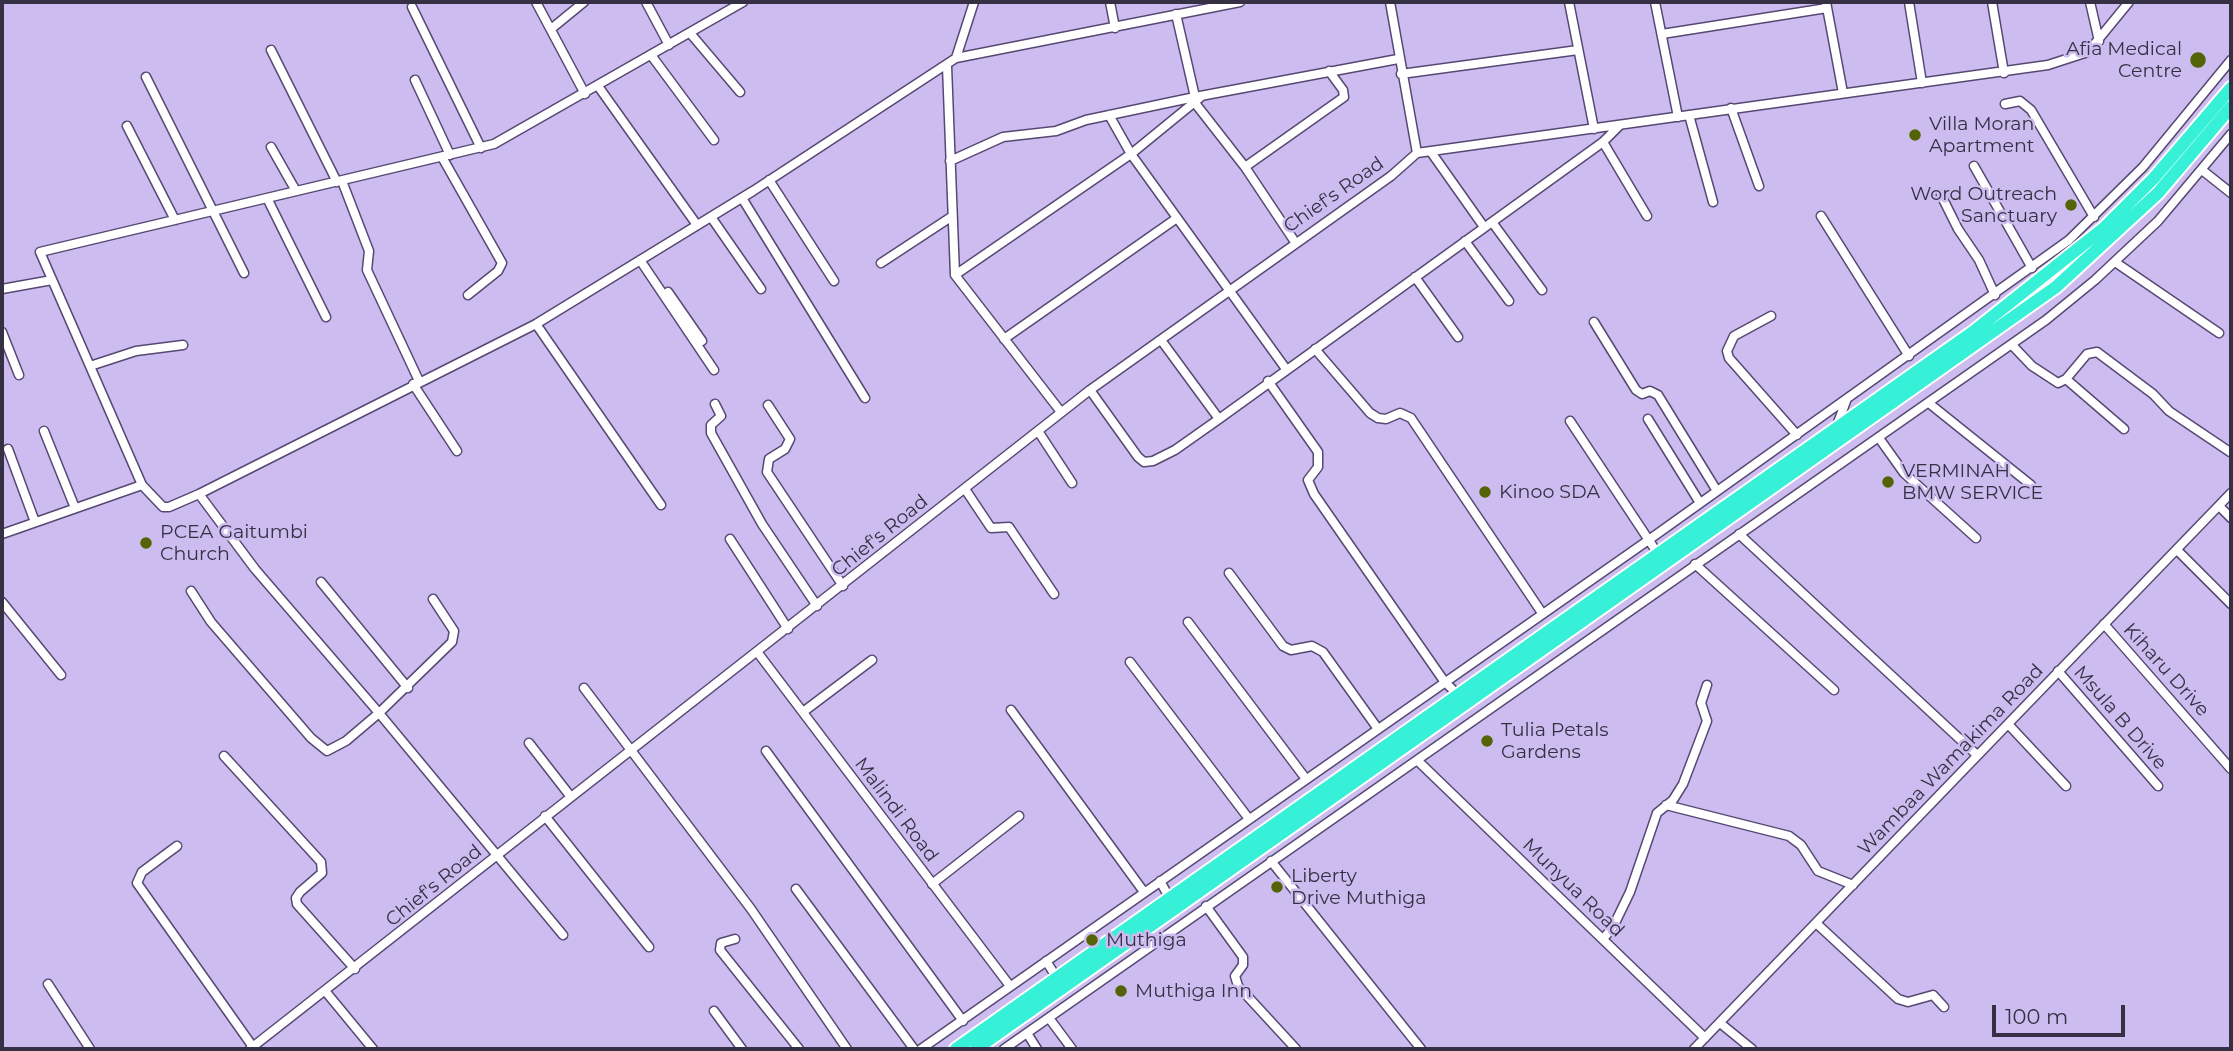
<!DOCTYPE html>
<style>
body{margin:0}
#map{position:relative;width:2233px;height:1051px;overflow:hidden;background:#ccbcef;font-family:Montserrat,sans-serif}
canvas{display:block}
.frame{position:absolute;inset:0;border:4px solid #363044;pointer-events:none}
.scale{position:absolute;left:1992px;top:1005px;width:133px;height:32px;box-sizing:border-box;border:4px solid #363044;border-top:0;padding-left:9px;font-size:21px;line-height:24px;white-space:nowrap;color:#363044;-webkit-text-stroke:5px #ccbcef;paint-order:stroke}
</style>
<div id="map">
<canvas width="2233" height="1051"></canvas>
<div class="frame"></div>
<div class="scale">100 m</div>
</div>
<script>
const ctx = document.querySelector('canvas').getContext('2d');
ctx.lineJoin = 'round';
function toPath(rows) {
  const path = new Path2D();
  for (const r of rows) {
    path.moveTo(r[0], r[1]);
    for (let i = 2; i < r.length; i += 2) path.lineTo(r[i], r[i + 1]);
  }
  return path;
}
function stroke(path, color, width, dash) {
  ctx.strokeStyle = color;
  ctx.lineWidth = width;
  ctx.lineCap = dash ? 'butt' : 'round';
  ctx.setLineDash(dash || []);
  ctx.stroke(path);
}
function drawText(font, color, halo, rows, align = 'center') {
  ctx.font = font + ' Montserrat,sans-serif';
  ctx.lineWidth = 5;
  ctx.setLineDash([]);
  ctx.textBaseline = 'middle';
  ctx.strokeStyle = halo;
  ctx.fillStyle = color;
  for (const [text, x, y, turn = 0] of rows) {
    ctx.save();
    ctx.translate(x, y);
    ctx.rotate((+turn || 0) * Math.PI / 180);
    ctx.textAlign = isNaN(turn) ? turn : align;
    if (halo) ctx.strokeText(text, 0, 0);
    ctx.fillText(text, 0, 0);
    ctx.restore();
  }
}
const minor = toPath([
 [536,2,585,94],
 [646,2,669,45],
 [1110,2,1115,28],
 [1569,2,1594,129],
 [1655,2,1678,117],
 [1826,2,1843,93],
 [1909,2,1922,83],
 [1992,2,2004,73],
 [2090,2,2099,41],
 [412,7,481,148],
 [1176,14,1195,97],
 [551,29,584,2],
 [690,33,740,92],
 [1662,34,1827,8],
 [271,50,337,182],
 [651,55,714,140],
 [956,58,974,2],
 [947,66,955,275,1061,412],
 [1401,74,1578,50],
 [146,77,244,273],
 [415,80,450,155],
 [598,86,697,225],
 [1195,103,1245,167,1295,242],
 [2005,104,2020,101,2031,110,2094,217],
 [1731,108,1759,186],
 [1109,115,1131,154,1286,369],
 [1689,115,1713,202],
 [127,126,175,220],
 [1603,142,1647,216],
 [271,147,296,191],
 [1431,152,1484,227],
 [1417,153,2048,65,2088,52,2129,2],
 [442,157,502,263,498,271,468,295],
 [950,161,1003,137,1056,131,1086,120,1195,97,1398,59],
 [1974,166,2032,268],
 [1245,167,1344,97,1343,90,1329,71],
 [2202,170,2231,193],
 [769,180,834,281],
 [342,181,369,251,367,270,419,381],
 [1941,195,1958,229,1979,260,1995,295],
 [267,198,326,317],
 [742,198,865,398],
 [1821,216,1909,356],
 [711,217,761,289],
 [1492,222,1542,290],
 [1465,241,1509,301],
 [640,260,714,370],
 [2115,262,2219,333],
 [881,263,951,217],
 [955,275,1131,154,1202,96],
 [1415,277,1458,337],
 [2,289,52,280],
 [668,292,702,341],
 [1771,316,1734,336,1727,351,1729,358,1797,435],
 [1594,322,1636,390,1642,394,1650,391,1658,395,1717,491],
 [536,324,661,505],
 [2,332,19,375],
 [1004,339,1177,218],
 [1161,340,1219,419],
 [2012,345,2032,366,2058,383,2066,379,2087,354,2097,352,2153,394,2169,411,2230,452],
 [1315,349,1370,413,1378,418,1386,419,1400,413,1411,418,1542,613],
 [90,366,136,351,183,345],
 [2066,379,2124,429],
 [1268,381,1318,452,1318,467,1308,480,1314,494,1444,681,1458,695],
 [413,384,457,451],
 [1090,390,1138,457,1144,462,1153,461,1175,450,1219,419,1603,142,1620,125],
 [715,404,721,416,711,425,711,433,762,524,817,606],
 [1930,404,2031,485],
 [768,405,790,439,785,449,769,459,767,472,843,586],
 [1648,419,1700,503],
 [1570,421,1658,554],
 [1836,428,1846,401],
 [44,431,75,508],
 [1038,431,1072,483],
 [1879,438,1904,473,1976,538],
 [8,449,35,522],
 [142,485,40,252,494,144,743,2],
 [965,489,991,528,1009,527,1054,594],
 [199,494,255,569,379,713,563,935],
 [2219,506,2231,518],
 [2,534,142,485,163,507,169,507,199,494,536,324,753,191,956,58,1240,2],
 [1739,534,1977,755],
 [730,539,788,629],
 [2177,550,2231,604],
 [1695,564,1834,690],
 [1229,573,1283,646,1291,650,1312,646,1323,652,1378,729],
 [321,582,408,688],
 [191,591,211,622,311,738,327,751,346,741,379,713,452,642,454,631,433,599],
 [2,602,61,675],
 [1188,622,1306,779],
 [2104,624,2231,769],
 [758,653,1010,986],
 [1130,662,1249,819],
 [2058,671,2158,786],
 [584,688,751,909,847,1049],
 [1011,710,1144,892],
 [803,712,872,660],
 [2008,724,2066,786],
 [529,743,571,797],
 [766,751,963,1021],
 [224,756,321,862,322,873,300,892,296,898,297,904,355,969],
 [1418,761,1705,1038],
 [1666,805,1789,836,1801,845,1818,871,1853,885],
 [545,816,649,947],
 [177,846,142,872,137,883,253,1047],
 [1271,861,1421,1049],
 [1160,881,1170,899],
 [932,884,1019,816],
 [796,889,914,1049],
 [1206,906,1243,957,1243,965,1235,976,1238,986,1296,1049],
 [1816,923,1898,999,1908,1002,1933,995,1944,1007],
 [735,939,721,943,720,950,799,1049],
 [1603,939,1613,927,1630,892,1657,813,1673,800,1683,784,1707,721,1701,703,1707,685],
 [1046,961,1057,978],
 [48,984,90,1049],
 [326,992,373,1049],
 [714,1011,742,1049],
 [1049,1018,1072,1049],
 [1720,1023,1752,1049],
 [1027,1033,1037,1049],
 [250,1049,1090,390,1391,176,1417,153,1390,2],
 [921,1049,1650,539,2069,240,2143,167,2231,60],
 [1004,1049,2046,320,2095,280,2158,221,2231,134],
 [1694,1049,2231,493]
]);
const trunk = toPath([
 [956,1049,1973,332,2104,228,2154,178,2231,88],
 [976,1049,2056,287,2158,193,2231,107]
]);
const markers = [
 [2198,60,9,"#556307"],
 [1915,135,7,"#556307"],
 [2071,205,7,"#556307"],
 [1888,482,7,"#556307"],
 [1485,492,7,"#556307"],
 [146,543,7,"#556307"],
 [1487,741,7,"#556307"],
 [1277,887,7,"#556307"],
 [1092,940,7,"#556307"],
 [1121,991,7,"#556307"]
];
const poiNames = [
 ["Afia Medical",2182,49,"right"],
 ["Centre",2182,71,"right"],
 ["Villa Moran",1929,124],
 ["Apartment",1929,146],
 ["Word Outreach",2057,194,"right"],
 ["Sanctuary",2057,216,"right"],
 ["VERMINAH",1902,471],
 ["BMW SERVICE",1902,493],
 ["Kinoo SDA",1499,492],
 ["PCEA Gaitumbi",160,532],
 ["Church",160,554],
 ["Tulia Petals",1501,730],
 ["Gardens",1501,752],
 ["Liberty",1291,876],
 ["Drive Muthiga",1291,898],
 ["Muthiga",1106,940],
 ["Muthiga Inn",1135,991]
];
const streetNames = [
 ["Chief's Road",1334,195,-35],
 ["Chief's Road",880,536,-39],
 ["Kiharu Drive",2166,670,48],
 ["Msula B Drive",2120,718,49],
 ["Wambaa Wamakima Road",1951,760,-46],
 ["Malindi Road",896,810,53],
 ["Chief's Road",434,886,-39],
 ["Munyua Road",1573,888,44]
];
stroke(minor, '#574873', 11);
stroke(trunk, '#fff', 16);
stroke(minor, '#fff', 8);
stroke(trunk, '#37f0d8', 12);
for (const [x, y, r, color] of markers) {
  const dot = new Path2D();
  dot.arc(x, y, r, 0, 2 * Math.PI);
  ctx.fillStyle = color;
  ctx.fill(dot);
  stroke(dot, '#ccbcef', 2.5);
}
drawText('19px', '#363044', '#ccbcef', poiNames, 'left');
drawText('19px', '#363044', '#ccbcef', streetNames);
</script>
